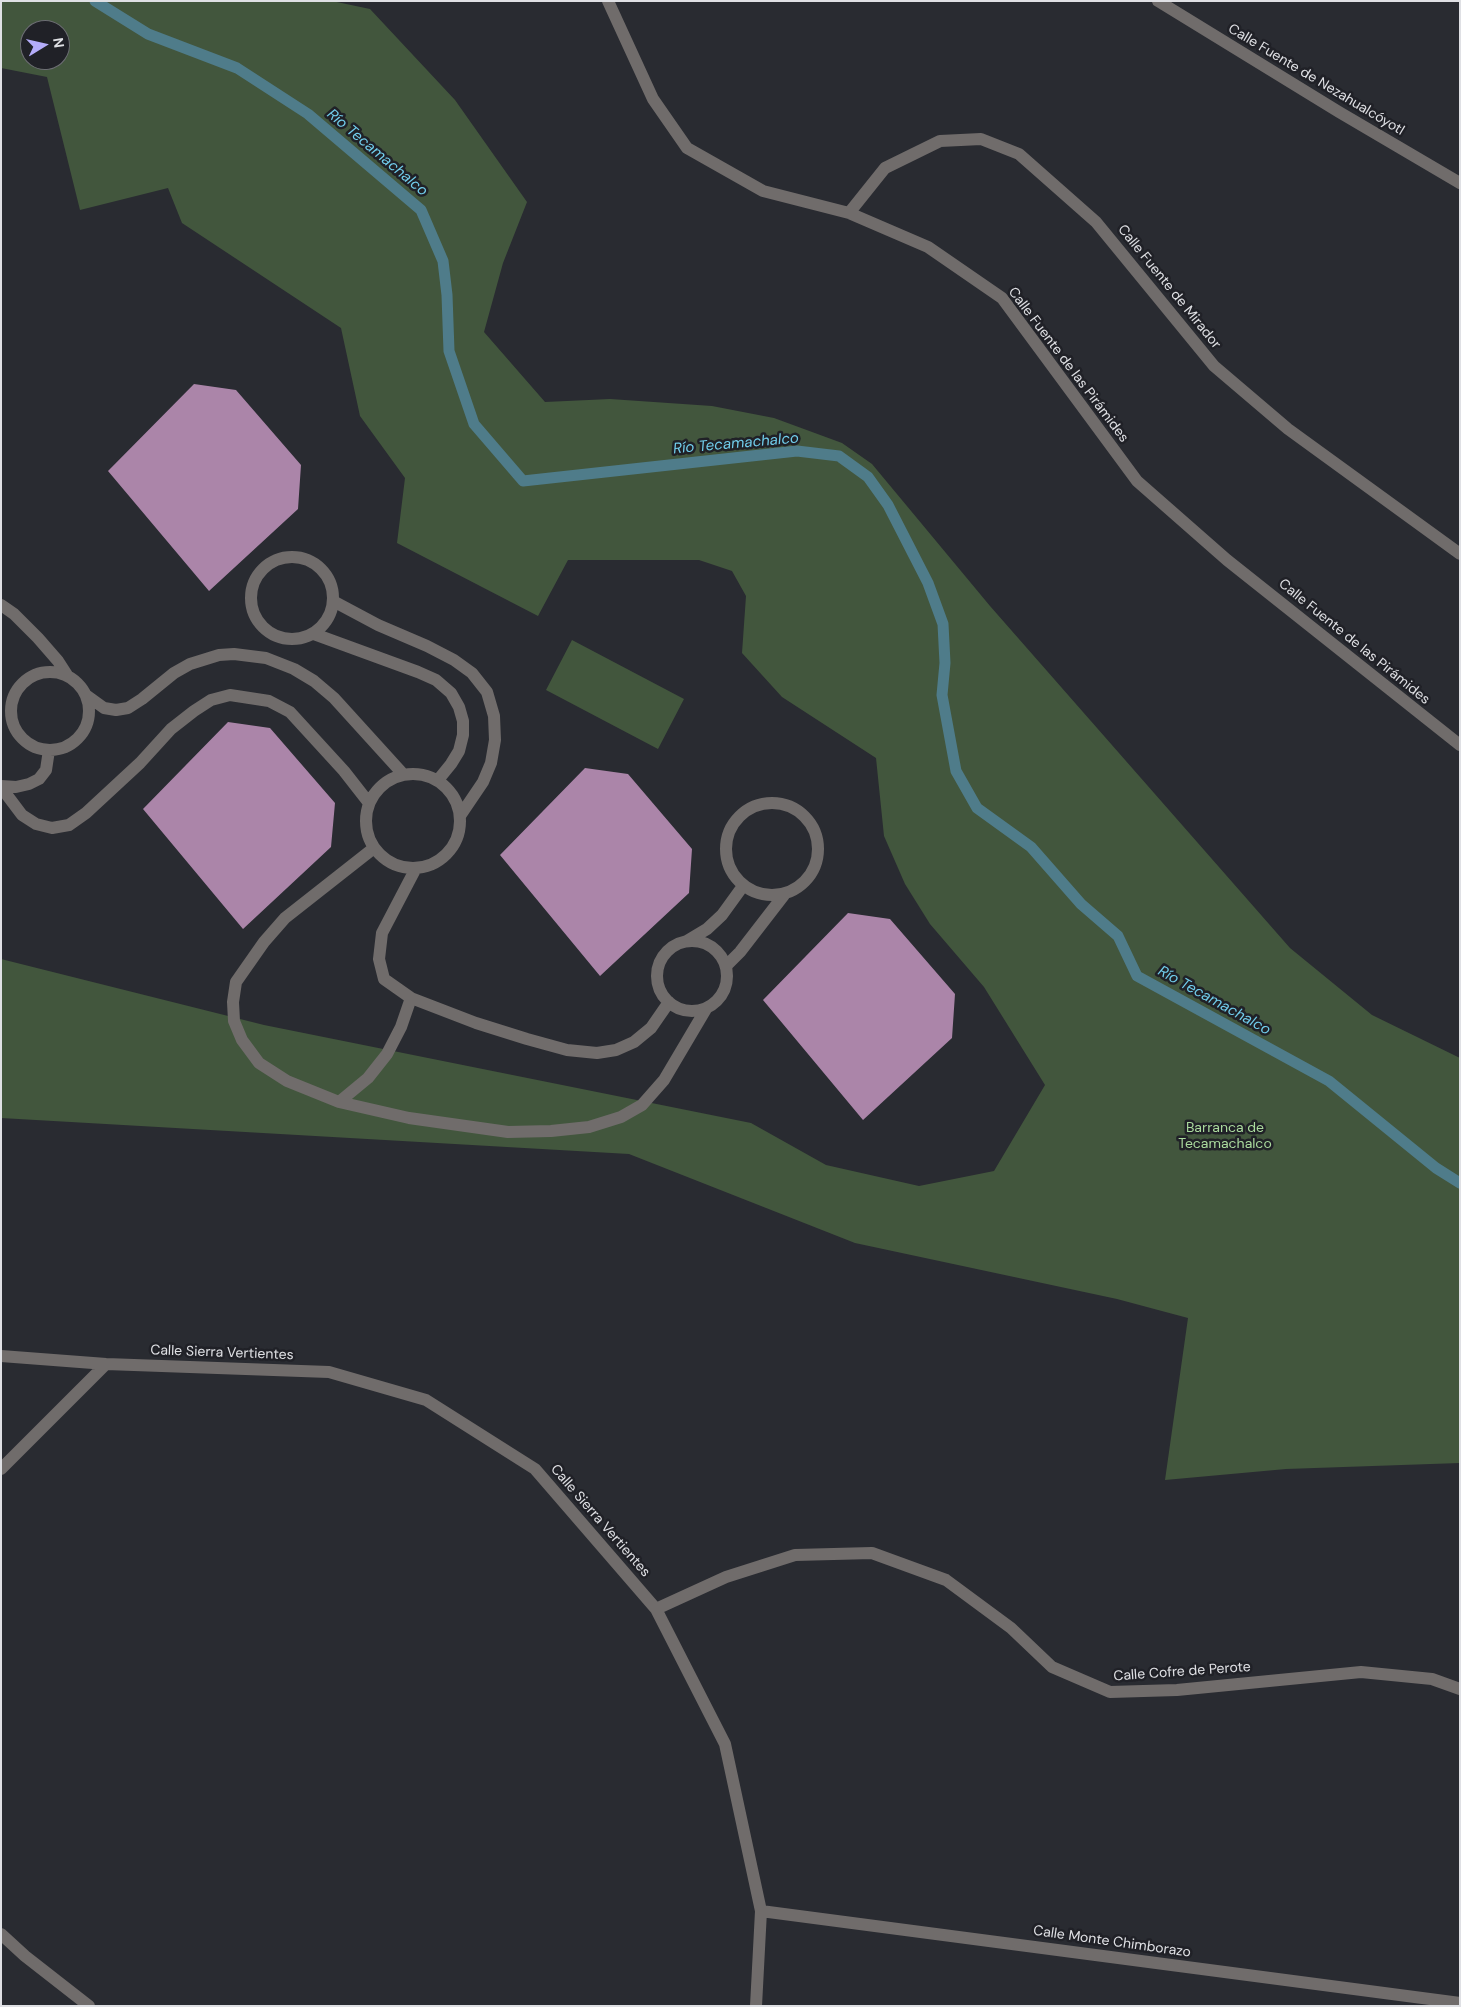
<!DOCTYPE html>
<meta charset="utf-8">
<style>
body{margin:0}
#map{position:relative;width:1461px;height:2007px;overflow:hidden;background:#292b31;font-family:"DM Sans",sans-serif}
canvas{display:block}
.frame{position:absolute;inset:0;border:2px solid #dfe0e4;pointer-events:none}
.north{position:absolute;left:20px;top:20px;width:50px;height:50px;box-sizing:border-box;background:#202127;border:1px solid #6c6d73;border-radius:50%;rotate:81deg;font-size:14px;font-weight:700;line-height:20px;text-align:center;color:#dfe0e4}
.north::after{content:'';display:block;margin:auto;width:18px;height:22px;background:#b4acf9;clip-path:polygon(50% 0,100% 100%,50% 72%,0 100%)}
</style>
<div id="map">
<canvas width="1461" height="2007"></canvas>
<div class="frame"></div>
<div class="north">N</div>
</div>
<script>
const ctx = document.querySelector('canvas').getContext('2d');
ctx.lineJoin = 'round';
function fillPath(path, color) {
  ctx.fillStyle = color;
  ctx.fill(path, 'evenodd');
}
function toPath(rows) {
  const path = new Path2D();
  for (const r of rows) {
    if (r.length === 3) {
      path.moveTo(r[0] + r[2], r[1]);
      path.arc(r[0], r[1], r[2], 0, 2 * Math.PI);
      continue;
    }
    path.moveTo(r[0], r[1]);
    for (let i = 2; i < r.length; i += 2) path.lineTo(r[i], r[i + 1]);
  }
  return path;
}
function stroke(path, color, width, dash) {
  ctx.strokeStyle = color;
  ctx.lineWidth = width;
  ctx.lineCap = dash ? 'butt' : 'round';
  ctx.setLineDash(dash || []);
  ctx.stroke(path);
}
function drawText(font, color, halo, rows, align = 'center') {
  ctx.font = font + ' "DM Sans",sans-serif';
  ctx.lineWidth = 5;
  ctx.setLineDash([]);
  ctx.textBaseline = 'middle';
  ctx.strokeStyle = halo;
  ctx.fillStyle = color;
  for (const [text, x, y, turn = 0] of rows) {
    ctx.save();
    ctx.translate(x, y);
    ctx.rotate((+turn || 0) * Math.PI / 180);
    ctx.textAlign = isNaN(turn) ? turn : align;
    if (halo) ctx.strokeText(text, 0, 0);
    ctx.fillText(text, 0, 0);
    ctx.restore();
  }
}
const green = toPath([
 [1,1,332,1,370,9,455,100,527,202,503,263,484,332,545,402,610,399,712,406,774,418,842,443,872,464,990,606,1290,948,1372,1015,1460,1058,1460,1463,1286,1469,1165,1480,1188,1318,1117,1299,855,1243,629,1154,1,1118,1,959,264,1025,751,1123,826,1165,919,1186,994,1171,1045,1085,984,987,930,924,905,884,884,836,876,758,782,697,742,653,746,596,732,571,699,560,568,560,538,616,397,543,405,478,360,416,341,328,182,223,168,188,80,210,47,77,1,68],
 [30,30,60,30,60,60,30,60],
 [572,640,684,699,658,749,546,690]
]);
const stream = toPath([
 [95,1,148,34,237,68,308,114,421,210,443,261,447,295,449,351,474,424,523,481,797,451,839,456,868,477,888,505,928,583,943,624,945,663,942,695,956,771,977,808,1031,847,1081,904,1118,936,1137,976,1329,1081,1436,1168,1460,1183]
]);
const building = toPath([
 [194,384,236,390,301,465,298,509,209,591,108,471],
 [228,722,270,728,335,803,331,847,243,929,143,809],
 [585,768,628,774,692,849,689,893,600,976,500,855],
 [848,913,890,919,955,994,952,1038,863,1120,763,1000]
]);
const minor = toPath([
 [608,1,653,99,687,148,763,191,849,213,928,247,1002,298,1137,481,1227,560,1460,745],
 [1158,1,1339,112,1460,183],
 [849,213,885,168,940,141,981,139,1019,154,1096,222,1214,366,1288,429,1460,554],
 [292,598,41],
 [333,601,378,625,427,646,454,660,472,673,487,692,494,716,495,740,491,763,483,782,460,816],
 [1,605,14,614,38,638,58,661,67,675],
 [314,634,418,672,436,680,451,693,459,707,463,721,463,735,459,751,451,764,438,780],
 [50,711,39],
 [86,695,104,708,116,710,128,708,142,699,174,673,190,664,219,655,234,654,266,658,294,669,314,681,334,698,403,774],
 [413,821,47],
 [1,786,16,787,29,784,39,779,46,770,49,750],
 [1,787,22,815,36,824,52,828,69,825,86,813,140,763,171,729,194,711,211,700,230,695,269,701,290,712,344,771,369,803],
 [772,849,46],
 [374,848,285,918,264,942,236,982,233,1002,234,1021,242,1040,259,1063,287,1081,339,1102,409,1118,508,1132,551,1131,589,1127,621,1117,642,1105,664,1080,706,1009],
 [416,868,382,933,379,959,384,979,411,998,476,1023,527,1039,567,1050,597,1053,616,1050,634,1042,651,1028,669,1002],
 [687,941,707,929,722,915,743,886],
 [692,976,35],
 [726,966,740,952,784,895],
 [339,1102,368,1078,387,1054,401,1027,411,998],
 [1,1356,106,1364,329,1372,426,1400,535,1469,656,1609,725,1744,761,1911,756,2006],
 [1,1469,106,1364],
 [656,1609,726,1577,795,1555,872,1553,946,1580,1011,1628,1052,1667,1110,1692,1177,1690,1361,1672,1432,1679,1460,1689],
 [761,1911,1460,2003],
 [1,1934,25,1956,89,2006]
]);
const streetNames = [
 ["Calle Fuente de Nezahualcóyotl",1316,80,31],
 ["Calle Fuente de Mirador",1169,287,51],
 ["Calle Fuente de las Pirámides",1068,365,53],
 ["Calle Fuente de las Pirámides",1354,642,39],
 ["Calle Sierra Vertientes",222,1353,2],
 ["Calle Sierra Vertientes",600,1521,49],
 ["Calle Cofre de Perote",1182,1672,-4],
 ["Calle Monte Chimborazo",1112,1942,8]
];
const parkNames = [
 ["Barranca de",1225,1128],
 ["Tecamachalco",1225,1144]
];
const waterNames = [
 ["Río Tecamachalco",377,153,40],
 ["Río Tecamachalco",736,444,-5],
 ["Río Tecamachalco",1214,1001,29]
];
fillPath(green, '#42563d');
stroke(stream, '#4f7c8a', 11);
fillPath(building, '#ab85a9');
stroke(minor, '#706c6b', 12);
drawText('14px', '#dfe0e4', '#202127', streetNames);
drawText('14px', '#aada9d', '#202127', parkNames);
drawText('italic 15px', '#71cdeb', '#202127', waterNames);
</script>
